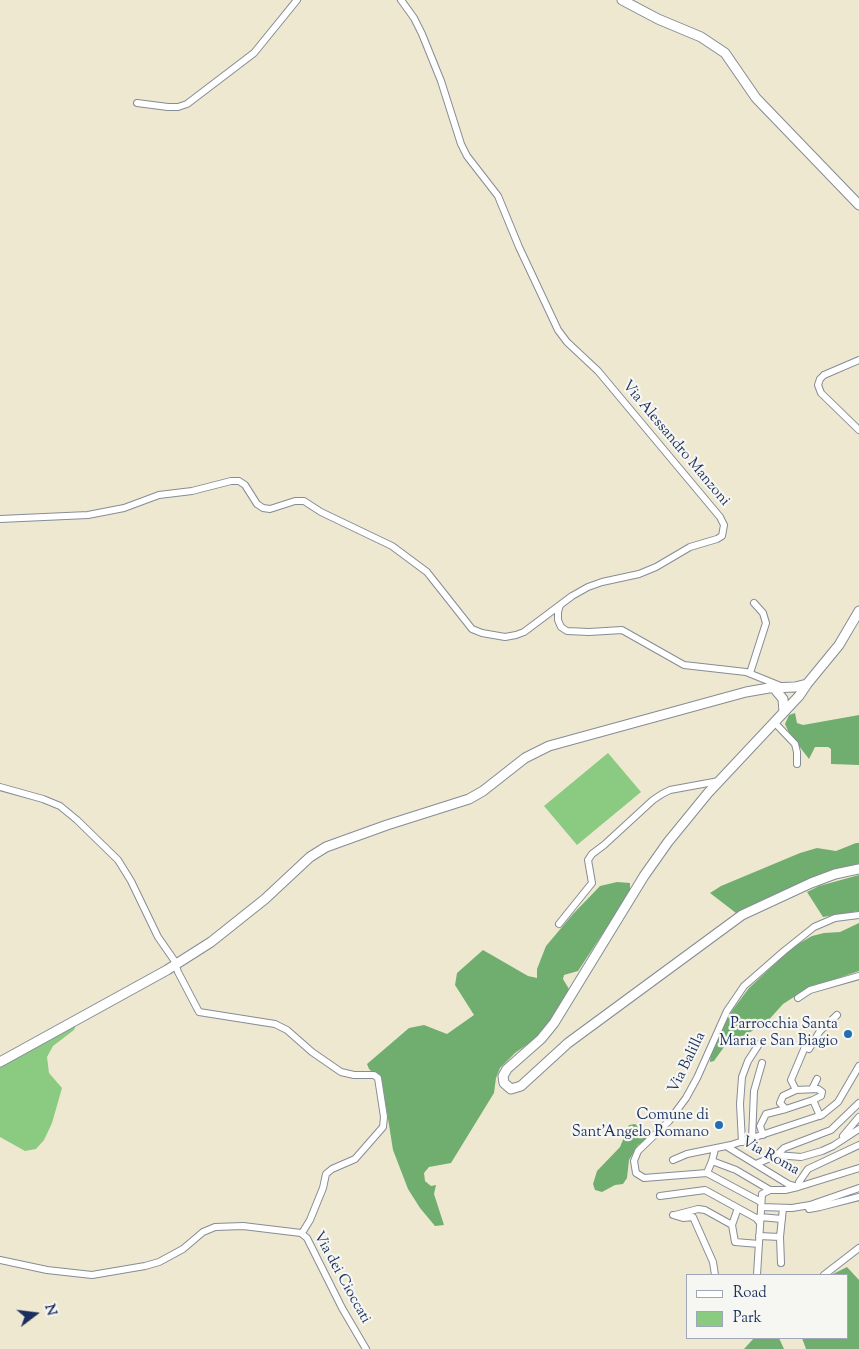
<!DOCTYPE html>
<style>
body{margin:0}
#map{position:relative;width:859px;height:1349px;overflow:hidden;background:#efe8d0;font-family:"Sorts Mill Goudy",serif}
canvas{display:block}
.legend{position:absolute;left:686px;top:1274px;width:162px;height:65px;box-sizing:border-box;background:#f6f6f2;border:1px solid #9ea6b7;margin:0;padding:6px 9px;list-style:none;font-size:15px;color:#1b2f5e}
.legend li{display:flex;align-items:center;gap:10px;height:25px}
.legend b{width:25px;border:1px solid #9ea6b7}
.north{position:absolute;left:10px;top:1289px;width:50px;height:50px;-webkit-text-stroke:4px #f6f6f2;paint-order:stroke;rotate:75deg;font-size:14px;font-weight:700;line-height:20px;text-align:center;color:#1b2f5e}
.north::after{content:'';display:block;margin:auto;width:18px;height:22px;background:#1b2f5e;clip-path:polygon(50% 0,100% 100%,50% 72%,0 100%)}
</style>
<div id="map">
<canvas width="859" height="1349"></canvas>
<ul class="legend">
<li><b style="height:6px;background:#fff"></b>Road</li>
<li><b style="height:14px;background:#8bca81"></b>Park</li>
</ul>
<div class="north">N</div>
</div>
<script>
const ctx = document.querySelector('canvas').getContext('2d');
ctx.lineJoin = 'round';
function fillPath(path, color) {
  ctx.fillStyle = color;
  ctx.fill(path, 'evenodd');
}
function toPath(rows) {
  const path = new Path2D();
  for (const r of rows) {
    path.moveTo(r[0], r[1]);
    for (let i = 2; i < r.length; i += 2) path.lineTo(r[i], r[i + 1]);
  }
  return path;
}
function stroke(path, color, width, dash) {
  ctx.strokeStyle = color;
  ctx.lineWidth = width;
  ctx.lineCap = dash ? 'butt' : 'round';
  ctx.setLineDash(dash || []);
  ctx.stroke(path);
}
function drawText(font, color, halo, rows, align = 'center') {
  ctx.font = font + ' "Sorts Mill Goudy",serif';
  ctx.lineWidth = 4.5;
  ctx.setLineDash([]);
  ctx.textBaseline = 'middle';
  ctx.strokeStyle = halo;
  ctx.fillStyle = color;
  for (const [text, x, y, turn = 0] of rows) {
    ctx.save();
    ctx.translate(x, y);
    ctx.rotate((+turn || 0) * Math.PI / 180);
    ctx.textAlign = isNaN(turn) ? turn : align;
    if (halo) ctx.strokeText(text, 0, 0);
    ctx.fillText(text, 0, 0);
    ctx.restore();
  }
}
const green = toPath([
 [608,753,641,792,577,845,544,806],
 [76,1025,74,1030,53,1046,47,1057,49,1073,62,1088,52,1123,44,1140,36,1149,25,1151,0,1137,0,1065]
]);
const forest = toPath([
 [795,713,797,723,803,725,859,715,859,765,831,764,831,749,828,747,815,747,809,759,789,733,785,724,789,715],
 [856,843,859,843,859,866,800,883,736,913,710,893,721,886,800,853,817,848,836,851],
 [859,875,859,911,823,917,807,892,819,886],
 [617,882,630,883,630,892,578,971,564,975,563,979,569,989,543,1033,515,1053,500,1068,496,1078,494,1093,451,1163,429,1167,424,1173,425,1181,431,1186,436,1185,434,1194,444,1225,435,1226,420,1208,408,1189,393,1150,382,1081,369,1069,367,1064,409,1028,424,1025,447,1034,474,1015,455,985,457,973,483,950,528,976,537,978,537,969,546,946,573,914,600,886],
 [859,923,859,971,810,988,794,997,783,1004,766,1023,724,1047,714,1061,710,1062,711,1050,731,1012,749,988,793,947,812,936,824,933,840,932],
 [635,1124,648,1133,648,1138,638,1145,629,1160,627,1178,623,1184,615,1185,602,1192,595,1190,593,1184,597,1171,620,1147,629,1125],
 [847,1267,859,1280,859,1349,806,1349,802,1338,848,1338,848,1275,831,1275],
 [754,1338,779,1338,784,1349,744,1349]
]);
const street = toPath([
 [137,103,168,107,178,107,187,104,254,53,297,0],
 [859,360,824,375,820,379,818,385,821,393,859,430],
 [0,519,88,515,124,508,159,495,192,491,231,481,239,481,245,485,257,504,263,508,270,509,295,501,304,501,321,512,392,546,427,572,472,629,482,633,505,637,516,635,524,632,572,596,588,587,602,582,639,574,656,567,690,547,717,539,722,536,724,525,720,517,598,371,567,342,558,330,519,247,498,196,467,156,461,144,441,81,422,34,414,18,401,0],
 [560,605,558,612,558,620,561,627,567,631,589,632,622,630,684,665,746,672,783,687],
 [750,673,766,623,763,613,754,603],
 [774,722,795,744,797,752,797,764],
 [0,787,43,799,60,806,77,820,118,860,131,881,158,937,174,960,178,972,199,1012,275,1024,287,1030,312,1052,341,1072,354,1075,374,1075,378,1078,384,1117,383,1127,355,1159,332,1169,326,1174,323,1188,310,1220,302,1233],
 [559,924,592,883,588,860,592,854,604,845,653,800,662,794,670,790,719,781],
 [798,998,810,990,859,976],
 [812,1089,817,1079],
 [796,1090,791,1080,805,1047,809,1049,820,1031,837,1015],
 [786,1109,780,1103,783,1096,796,1090,818,1089,822,1092,821,1096,813,1100],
 [763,1135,760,1126,766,1114,786,1109,813,1100,820,1116],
 [843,1136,859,1117],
 [752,1139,754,1091,762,1063],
 [742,1142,740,1104,742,1077,748,1061,759,1044],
 [726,1146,788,1184,798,1187,859,1168],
 [777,1155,801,1157,822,1151,833,1146,859,1129],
 [673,1160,687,1154,731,1145,822,1115,838,1102,859,1066],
 [712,1161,736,1170,770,1190],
 [756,1164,777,1155,784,1148,831,1130,859,1103],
 [707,1173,712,1161,715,1149],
 [660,1196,705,1190,756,1218,760,1223],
 [761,1202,707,1173,644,1178,636,1173,634,1161,638,1151,669,1121,686,1098,697,1078,727,1011,744,986,784,951,814,927,835,918,859,915],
 [761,1207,792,1208,810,1205,859,1188],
 [738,1208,732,1225,735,1242,759,1244],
 [809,1209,820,1207,859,1197],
 [673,1215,683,1218,693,1217,713,1262,715,1275],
 [675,1215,698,1209,705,1210,732,1225],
 [760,1217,782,1219],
 [759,1236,780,1237],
 [0,1260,47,1270,92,1275,145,1266,159,1262,183,1249,203,1232,215,1227,243,1226,301,1233,307,1238,342,1308,366,1349],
 [781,1263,780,1237,783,1208],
 [757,1275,762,1194,770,1190,785,1190,798,1187,799,1182,808,1169,859,1145],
 [824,1275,859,1248]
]);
const secondary = toPath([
 [622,0,658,19,701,37,725,53,756,98,859,205],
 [859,611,839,645,807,684,799,696,708,793,668,842,644,876,554,1023,541,1039,507,1069,503,1076,504,1083,511,1089,521,1086,568,1043,742,915,811,883,835,874,859,869],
 [774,688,783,699,784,712],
 [0,1062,167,970,211,942,265,899,310,857,326,847,387,825,469,799,483,791,525,758,549,746,746,692,769,688,795,687,807,684]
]);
const markers = [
 [848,1034,5,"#1f6fb2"],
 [719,1125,5,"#1f6fb2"]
];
const streetNames = [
 ["Via Alessandro Manzoni",675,444,50],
 ["Via Balilla",688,1063,-64],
 ["Via Roma",770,1157,29],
 ["Via dei Cioccati",341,1278,61]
];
const poiNames = [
 ["Parrocchia Santa",838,1025],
 ["Maria e San Biagio",838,1042],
 ["Comune di",709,1116],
 ["Sant'Angelo Romano",709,1133]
];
fillPath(green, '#8bca81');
fillPath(forest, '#70ae6f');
stroke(street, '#858c97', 8);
stroke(secondary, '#858c97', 11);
stroke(street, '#fff', 6);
stroke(secondary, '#fff', 9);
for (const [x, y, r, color] of markers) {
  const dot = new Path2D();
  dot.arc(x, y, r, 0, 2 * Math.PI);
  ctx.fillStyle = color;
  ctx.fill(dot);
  stroke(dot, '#f6f6f2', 2);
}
drawText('15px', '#1b2f5e', '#f6f6f2', streetNames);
drawText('15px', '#1b2f5e', '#f6f6f2', poiNames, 'right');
</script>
